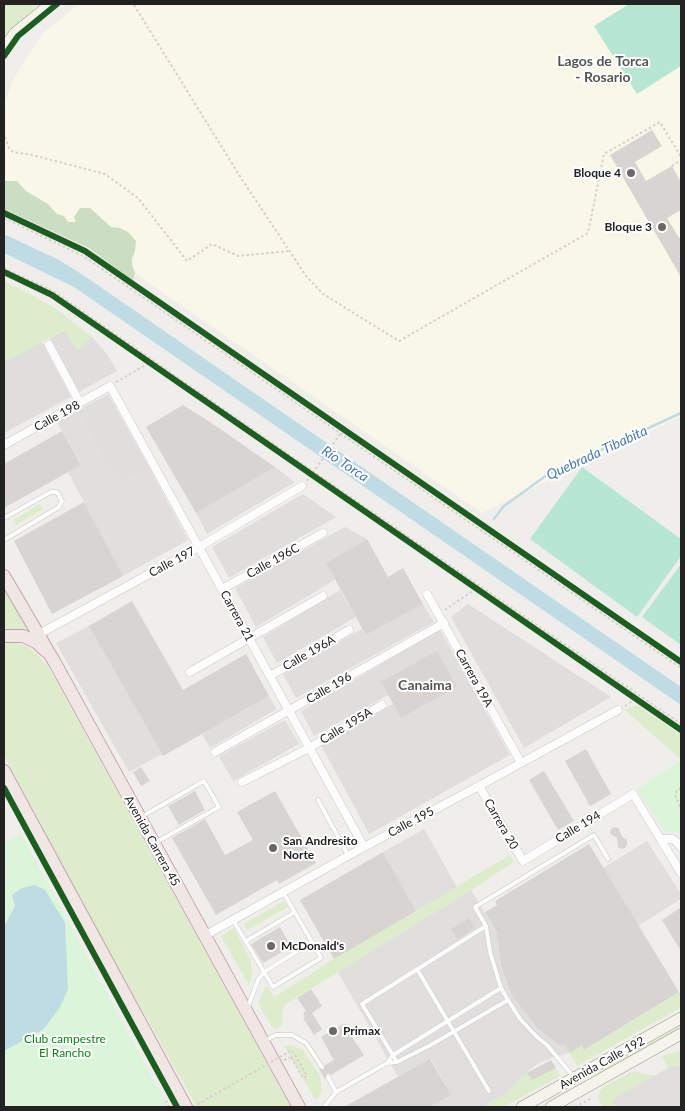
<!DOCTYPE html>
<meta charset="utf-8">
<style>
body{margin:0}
#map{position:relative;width:685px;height:1111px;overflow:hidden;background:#f0eeeb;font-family:Lato,sans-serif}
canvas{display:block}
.frame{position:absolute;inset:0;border:5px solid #222;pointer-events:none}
</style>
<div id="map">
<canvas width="685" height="1111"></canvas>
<div class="frame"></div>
</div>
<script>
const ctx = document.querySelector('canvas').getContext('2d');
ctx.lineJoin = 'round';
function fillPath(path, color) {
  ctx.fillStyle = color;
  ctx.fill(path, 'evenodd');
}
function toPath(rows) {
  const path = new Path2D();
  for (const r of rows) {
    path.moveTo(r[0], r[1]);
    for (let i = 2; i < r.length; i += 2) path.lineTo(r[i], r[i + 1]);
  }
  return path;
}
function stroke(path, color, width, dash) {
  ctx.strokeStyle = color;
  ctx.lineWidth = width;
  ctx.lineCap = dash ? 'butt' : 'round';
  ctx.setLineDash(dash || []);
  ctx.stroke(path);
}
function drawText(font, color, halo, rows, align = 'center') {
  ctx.font = font + ' Lato,sans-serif';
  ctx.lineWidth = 4;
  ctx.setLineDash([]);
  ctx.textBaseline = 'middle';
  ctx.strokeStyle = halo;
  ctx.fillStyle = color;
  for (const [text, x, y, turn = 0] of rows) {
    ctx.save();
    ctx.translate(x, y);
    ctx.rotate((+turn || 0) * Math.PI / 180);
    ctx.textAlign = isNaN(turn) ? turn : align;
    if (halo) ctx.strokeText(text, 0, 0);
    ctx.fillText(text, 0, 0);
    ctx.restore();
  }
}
const residential = toPath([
 [65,330,77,350,92,337,107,354,117,371,79,392,50,338],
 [42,342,71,397,4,433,4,362],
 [108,394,150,469,118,486,77,411],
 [275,467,295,482,207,534,196,513],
 [303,494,336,517,229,578,212,547],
 [345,527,367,539,326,563,335,580,256,627,235,588],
 [340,590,356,617,277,663,263,637],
 [423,604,434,622,296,698,283,674,362,629,366,635],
 [468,604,611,697,524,748,451,617],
 [440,630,510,755,369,834,321,745,393,704,401,718,457,687,381,682,388,695,314,736,301,711],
 [269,696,277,709,210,748,202,734],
 [285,720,299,744,233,781,219,756]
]);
const education = toPath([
 [79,4,681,4,681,416,482,513,91,243,4,205,4,105,13,80,42,34]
]);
const grass = toPath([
 [4,4,40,4,14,26,4,39],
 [4,281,52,306,92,337,77,350,65,330,4,362],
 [40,504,43,509,16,525,13,520],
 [4,590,31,634,20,630,4,629],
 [14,642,26,646,37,654,49,668,291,1107,197,1107,106,946,4,755,4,643],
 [637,705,681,735,681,760,625,710],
 [510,855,514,862,471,890,286,1004,282,1012,283,1021,282,1025,276,1029,272,1027,258,1003,265,987,268,987,274,997,334,959],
 [284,901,288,907,247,930,244,924],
 [234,928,251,961,252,974,249,985,221,936],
 [681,991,681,1007,577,1066,570,1053,582,1045,585,1050],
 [681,1026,681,1029,597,1076,596,1073],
 [291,1045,303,1050,320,1076,322,1090,316,1101,284,1046],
 [681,1050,681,1107,603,1107,598,1098,599,1092,604,1087,633,1071,654,1076,668,1068,662,1056],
 [555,1068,560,1076,503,1107,482,1107,505,1094,527,1072,532,1080]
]);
const forest = toPath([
 [4,181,17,181,26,191,48,204,57,214,64,216,68,222,76,222,74,217,80,208,90,208,111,227,120,228,128,232,136,241,135,251,132,259,132,265,135,273,133,281,89,248,4,209]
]);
const park = toPath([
 [681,760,681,833,665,832,637,789],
 [21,834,168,1107,4,1107,4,843]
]);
const pitch = toPath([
 [629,4,681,4,681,66,637,94,594,26],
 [582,467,681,539,681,556,637,617,530,539],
 [681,564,681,645,642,617]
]);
const parking = toPath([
 [77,411,118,486,150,469,188,540,123,576,68,472,81,464,57,422],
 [89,626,162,754,129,772,56,643],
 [424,829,457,887,416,911,383,852],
 [647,841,681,894,681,899,638,926,603,868],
 [471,890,498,934,495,936,498,940,501,966,512,996,537,1028,560,1046,564,1044,570,1053,551,1058,537,1064,525,1074,505,1094,482,1107,430,1107,451,1095,431,1059,398,1077,338,972],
 [681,1065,681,1107,616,1107,612,1100,668,1068]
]);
const water = toPath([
 [4,234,59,260,83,275,681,687,681,705,74,287,4,253],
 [35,885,45,890,65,923,68,989,60,1007,44,1029,4,1051,4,927,15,906,12,895,22,888]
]);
const stream = toPath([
 [494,519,504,506,547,475,681,413]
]);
const building = toPath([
 [652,130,662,146,635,162,646,181,672,166,681,182,681,210,667,218,679,238,681,237,681,277,610,155],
 [183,405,213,424,275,467,196,513,146,427],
 [62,431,81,465,4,508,4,464],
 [84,502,123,576,52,614,14,541],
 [367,539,388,577,403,568,423,604,366,635,326,563],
 [132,601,183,690,246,654,269,696,163,756,89,626],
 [437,651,457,687,401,718,381,682],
 [586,749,611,794,590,806,565,761],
 [141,767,150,781,141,786,133,772],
 [544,771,574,821,558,830,529,780],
 [195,791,205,810,179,825,168,806],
 [275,791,316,863,279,884,277,880,216,915,172,838,205,819,225,855,253,840,237,812],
 [614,827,619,828,621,836,627,840,627,845,625,848,621,849,618,847,617,838,610,834,611,829],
 [589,844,679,992,584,1050,582,1045,570,1053,564,1044,560,1046,537,1028,512,996,501,966,498,940,495,936,498,934,485,912,497,905,495,901],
 [383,852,416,911,334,959,300,900],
 [681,907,681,951,662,920],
 [469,918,475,928,458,939,451,929],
 [280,927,291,947,263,963,251,944],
 [311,989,322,1006,312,1013,322,1029,314,1035,303,1018,305,1017,303,1013,306,1011,297,998],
 [343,1024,349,1025,356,1030,358,1033,352,1037,364,1055,331,1075,329,1073,326,1074,325,1079,319,1069,324,1070,325,1065,334,1060,321,1037],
 [430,1059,451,1095,430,1107,344,1107],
 [551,1060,556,1068,532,1080,527,1073]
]);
const path = toPath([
 [134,5,241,178,306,276,323,294,399,341,588,233,604,154,660,122,681,157],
 [5,137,9,148,13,152,32,155,105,174,138,198,187,261,212,244,238,256,288,251],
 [672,166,681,160],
 [4,218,83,256,681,668],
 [4,268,53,291,314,472,681,724],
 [116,382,149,363],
 [307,481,341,433],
 [445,610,477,588],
 [625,706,635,699],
 [681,788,677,790,675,795,681,809],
 [284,1060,291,1057],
 [169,1107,166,1102,170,1100],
 [575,1107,592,1098]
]);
const service = toPath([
 [4,518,51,492,57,492,62,501,59,507,4,540],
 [318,800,348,855],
 [141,817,204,781,219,807,155,843],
 [233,920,273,987,321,958,312,942],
 [246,941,295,912],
 [417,969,489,1091],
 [248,1007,258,980,264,972,312,942,283,892],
 [266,1040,276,1035,292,1035,306,1043,322,1067],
 [397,1062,362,1004,486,926],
 [387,1063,397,1062,429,1046,508,1000],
 [573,1076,547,1045,536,1036,520,1019,508,1000,501,988,490,952,486,926,475,907,594,835,608,859],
 [328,1077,336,1092],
 [324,1107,336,1092,387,1063,393,1055,501,988]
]);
const minor = toPath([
 [49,345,80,403],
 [4,445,110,386,364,847],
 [222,589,323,533],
 [427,594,521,763],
 [39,634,199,547,302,486],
 [190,672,323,596],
 [270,676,349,630],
 [215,752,444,623],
 [242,782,309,748,382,705],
 [479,786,523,861,633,794,681,873],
 [661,839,673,839,678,843,681,847],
 [204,936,364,847,479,786,618,710]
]);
const secondary = toPath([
 [4,48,15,33,51,4],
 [522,1107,681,1018],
 [551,1107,681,1034]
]);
const trunk = toPath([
 [4,576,55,663,299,1107],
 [4,636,23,636,36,642,46,651],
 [4,771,186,1107]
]);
const pathBridge = toPath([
 [193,1107,292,1050,307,1076,303,1078,291,1057]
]);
const cycleway = toPath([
 [4,56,18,36,57,4],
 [4,213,85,251,681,662],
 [4,272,52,295,681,730],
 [4,788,177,1107]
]);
const markers = [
 [631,173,5,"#6a6968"],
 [662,227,5,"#6a6968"],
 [273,848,5,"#6a6968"],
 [271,946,5,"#6a6968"],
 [333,1031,5,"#6a6968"]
];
const poiNames = [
 ["Bloque 4",621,173,"right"],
 ["Bloque 3",652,227,"right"],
 ["San Andresito",283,841],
 ["Norte",283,855],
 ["McDonald's",281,946],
 ["Primax",343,1031]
];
const streetNames = [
 ["Calle 198",57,416,-29],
 ["Calle 196C",273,561,-29],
 ["Calle 197",172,562,-28],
 ["Carrera 21",237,616,61],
 ["Calle 196A",309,653,-30],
 ["Carrera 19A",474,678,61],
 ["Calle 196",329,688,-30],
 ["Calle 195A",346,726,-31],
 ["Calle 195",411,822,-28],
 ["Carrera 20",501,824,60],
 ["Calle 194",578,827,-31],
 ["Avenida Carrera 45",152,841,61],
 ["Avenida Calle 192",602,1063,-29]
];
const parkNames = [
 ["Club campestre",65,1039],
 ["El Rancho",65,1053]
];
const neighbourhoodNames = [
 ["Lagos de Torca",603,61],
 ["- Rosario",603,77],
 ["Canaima",425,685]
];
const waterNames = [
 ["Quebrada Tibabita",597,453,-25],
 ["Río Torca",345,464,34]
];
fillPath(residential, '#dfdedc');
fillPath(education, '#f8f7e8');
fillPath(grass, '#ddeccb');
fillPath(forest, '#cbdec1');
fillPath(park, '#daf5da');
fillPath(pitch, '#b7e6d2');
fillPath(parking, '#e0dfde');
fillPath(water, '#bfdbe3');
stroke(stream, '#bfdbe3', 2.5);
fillPath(building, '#d7d4d2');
stroke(service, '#c9c8c7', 5);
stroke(minor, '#c9c8c7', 9);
stroke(secondary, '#999a82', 12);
stroke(trunk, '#c5a2ac', 14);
stroke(path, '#dccecd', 2, [2.5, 2.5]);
stroke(service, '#fdfcfc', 4);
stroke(minor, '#fdfcfc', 8);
stroke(secondary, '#f4f4ed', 11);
stroke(trunk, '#f0e6e4', 12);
stroke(pathBridge, '#dccecd', 2, [2.5, 2.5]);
stroke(cycleway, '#1b5e20', 6);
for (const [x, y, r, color] of markers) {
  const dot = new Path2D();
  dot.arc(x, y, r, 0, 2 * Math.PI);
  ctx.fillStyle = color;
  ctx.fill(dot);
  stroke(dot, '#fff', 2);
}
drawText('bold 12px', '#222', '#fff', poiNames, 'left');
drawText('12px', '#222', '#fff', streetNames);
drawText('12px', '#0c8416', '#fff', parkNames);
drawText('bold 14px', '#555', '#fff', neighbourhoodNames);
drawText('italic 14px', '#4a7aab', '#fff', waterNames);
</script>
